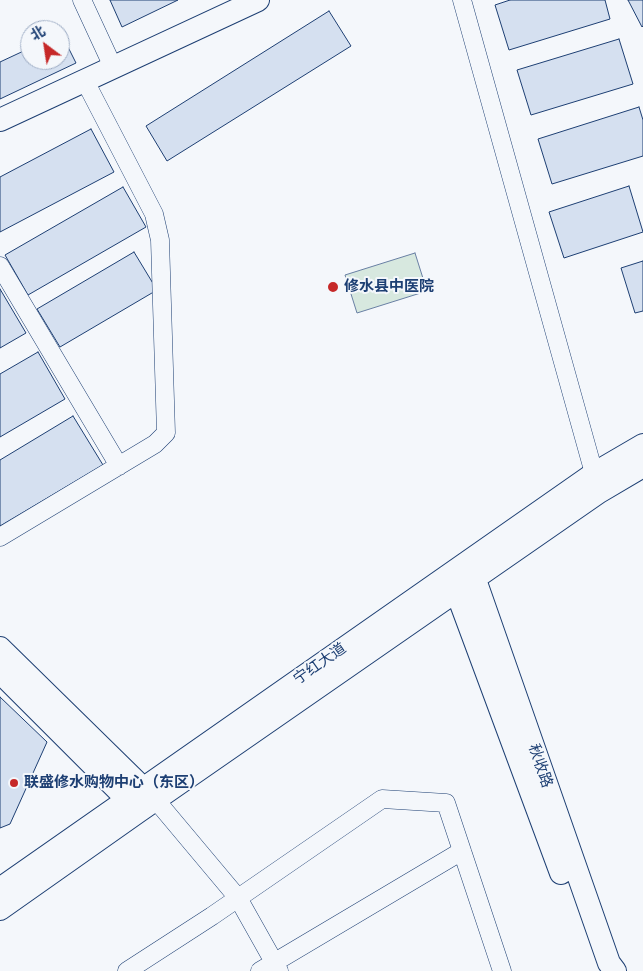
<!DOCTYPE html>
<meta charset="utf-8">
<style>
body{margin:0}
#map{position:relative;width:643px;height:971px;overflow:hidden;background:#f4f7fb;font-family:Merriweather,"Noto Sans SC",serif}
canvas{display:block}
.north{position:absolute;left:20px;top:20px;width:50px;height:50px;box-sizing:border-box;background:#f4f7fb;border:1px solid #9eadc5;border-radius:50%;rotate:329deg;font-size:14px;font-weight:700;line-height:20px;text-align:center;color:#1d3f73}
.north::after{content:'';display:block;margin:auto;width:18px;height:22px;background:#c62828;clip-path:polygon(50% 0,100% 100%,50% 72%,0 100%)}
</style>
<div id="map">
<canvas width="643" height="971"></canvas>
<div class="north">北</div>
</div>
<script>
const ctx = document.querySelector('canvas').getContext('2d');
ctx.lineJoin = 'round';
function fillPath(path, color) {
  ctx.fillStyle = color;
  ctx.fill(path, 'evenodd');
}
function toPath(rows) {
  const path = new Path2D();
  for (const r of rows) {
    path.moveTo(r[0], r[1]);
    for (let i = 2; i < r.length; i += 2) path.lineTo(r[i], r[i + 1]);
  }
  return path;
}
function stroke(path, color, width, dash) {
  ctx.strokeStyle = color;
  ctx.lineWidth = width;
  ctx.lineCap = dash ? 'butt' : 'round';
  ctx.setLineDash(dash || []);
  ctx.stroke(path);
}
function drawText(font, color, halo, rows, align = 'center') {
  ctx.font = font + ' Merriweather,"Noto Sans SC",serif';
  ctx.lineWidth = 4;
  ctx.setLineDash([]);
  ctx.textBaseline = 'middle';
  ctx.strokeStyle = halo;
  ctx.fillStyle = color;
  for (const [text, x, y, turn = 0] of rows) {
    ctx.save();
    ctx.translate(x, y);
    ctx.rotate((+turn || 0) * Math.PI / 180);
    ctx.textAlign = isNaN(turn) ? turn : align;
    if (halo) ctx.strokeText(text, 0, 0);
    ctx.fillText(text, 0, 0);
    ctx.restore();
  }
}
const green = toPath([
 [415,253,427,291,357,313,345,275,415,253]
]);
const building = toPath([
 [110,0,178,0,122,27,110,0],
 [510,0,605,0,610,19,509,50,495,5,510,0],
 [628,0,643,0,643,26,642,27,628,0],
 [329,11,351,46,167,161,146,126,329,11],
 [61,33,76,63,0,99,0,62,30,48,30,60,60,60,60,34,61,33],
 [619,39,633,84,531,115,517,70,619,39],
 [639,107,643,120,643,156,552,184,538,139,639,107],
 [91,129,114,172,0,232,0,177,91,129],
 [629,186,643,232,564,258,549,212,629,186],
 [123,187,146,227,28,295,5,255,123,187],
 [134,252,157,290,60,347,37,309,134,252],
 [643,261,643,311,635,313,621,268,643,261],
 [0,289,26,333,0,348,0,289],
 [38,352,65,399,0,437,0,374,38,352],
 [73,416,103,465,0,526,0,460,73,416],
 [0,697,47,742,10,824,0,828,0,697]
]);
const minor = toPath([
 [82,0,113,67],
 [462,0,597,484],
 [0,266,119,466],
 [0,537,155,444,166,433,160,240,154,214,85,81],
 [155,799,238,898,279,971],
 [127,971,212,916,382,799,446,803,502,971],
 [260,971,462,851]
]);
const major = toPath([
 [0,120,258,0],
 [473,564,474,577,609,963,615,971],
 [455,577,456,590,561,873],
 [0,648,154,799],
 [0,672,137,809],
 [0,889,595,473,643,445],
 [0,909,139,811,599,492,643,466]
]);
const markers = [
 [333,287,6,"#c62828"],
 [14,783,5,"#c62828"]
];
const poiNames = [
 ["修水县中医院",344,287],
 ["联盛修水购物中心（东区）",24,783]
];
const streetNames = [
 ["宁红大道",320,664,-35],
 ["秋收路",540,766,71]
];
fillPath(green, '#d7e8df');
stroke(green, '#687fa3', 1);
fillPath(building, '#d5e0f0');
stroke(building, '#1d3f73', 1);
stroke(minor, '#1d3f73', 19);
stroke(major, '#1d3f73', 24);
stroke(minor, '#f4f7fb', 18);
stroke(major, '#f4f7fb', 22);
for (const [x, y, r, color] of markers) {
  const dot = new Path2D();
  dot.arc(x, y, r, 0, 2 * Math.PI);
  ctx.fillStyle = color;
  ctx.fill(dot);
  stroke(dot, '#f4f7fb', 2);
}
drawText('bold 15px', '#1d3f73', '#f4f7fb', poiNames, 'left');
drawText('15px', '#1d3f73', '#f4f7fb', streetNames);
</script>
